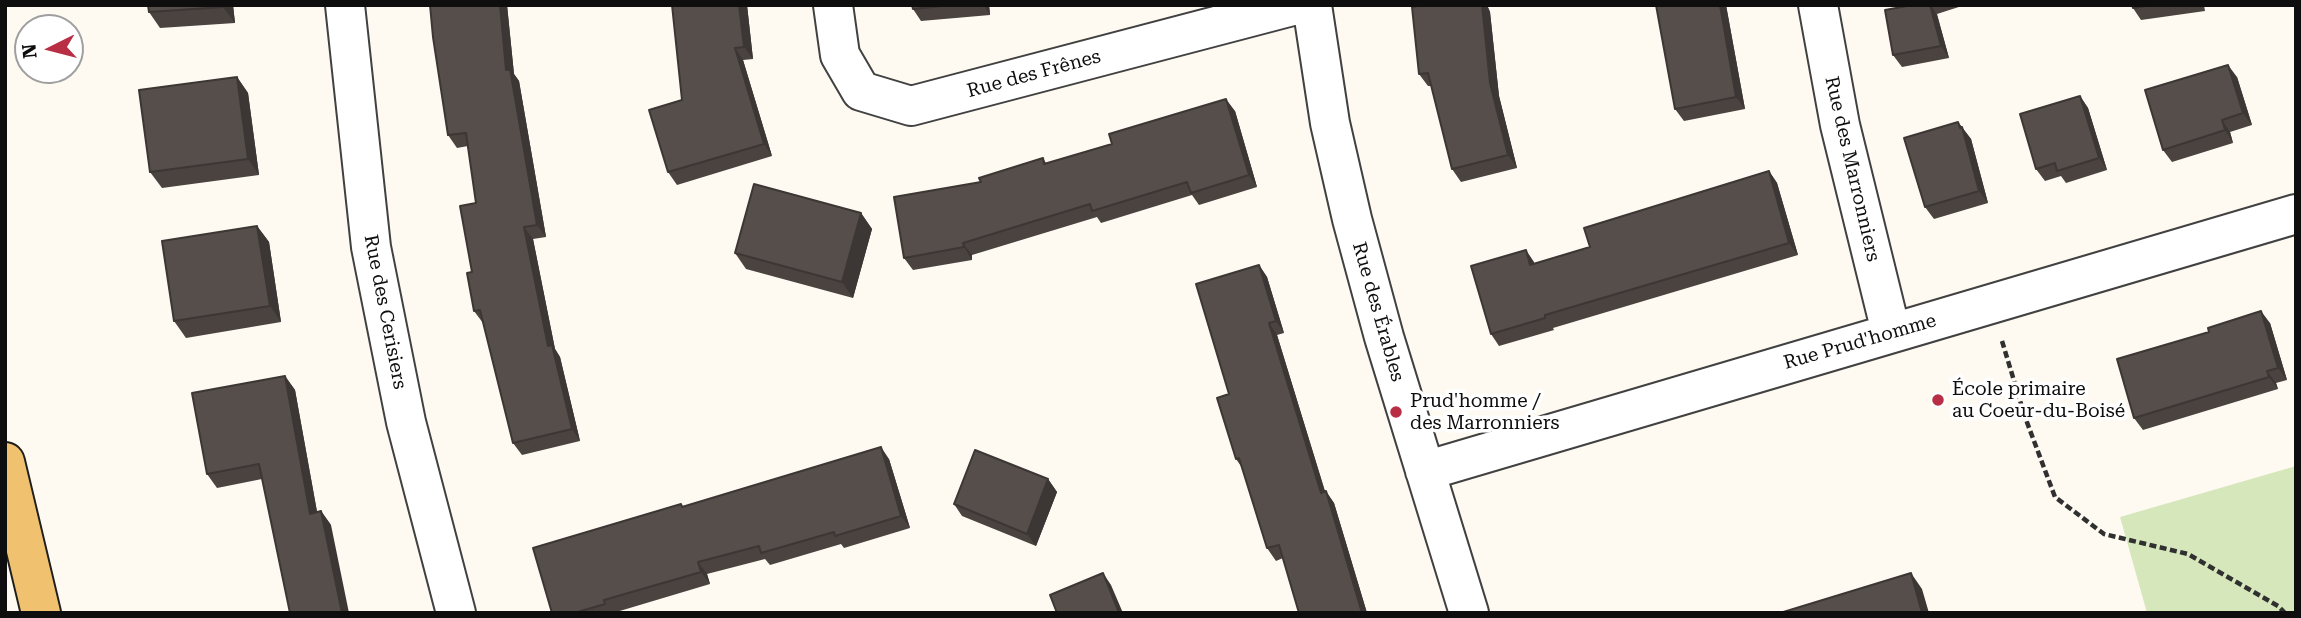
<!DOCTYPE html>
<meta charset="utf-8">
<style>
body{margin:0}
#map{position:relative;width:2301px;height:618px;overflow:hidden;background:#fefaf1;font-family:"Roboto Serif",serif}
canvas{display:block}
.frame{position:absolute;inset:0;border:7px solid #0e0e0e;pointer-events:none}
.north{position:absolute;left:14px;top:14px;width:70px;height:70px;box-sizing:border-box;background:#fff;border:2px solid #9f9f9f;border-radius:50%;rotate:264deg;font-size:19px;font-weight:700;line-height:28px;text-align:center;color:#0e0e0e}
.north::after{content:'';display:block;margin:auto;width:24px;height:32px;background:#b72e45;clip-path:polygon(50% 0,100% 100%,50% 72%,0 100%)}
</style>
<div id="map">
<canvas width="2301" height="618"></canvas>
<div class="frame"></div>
<div class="north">N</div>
</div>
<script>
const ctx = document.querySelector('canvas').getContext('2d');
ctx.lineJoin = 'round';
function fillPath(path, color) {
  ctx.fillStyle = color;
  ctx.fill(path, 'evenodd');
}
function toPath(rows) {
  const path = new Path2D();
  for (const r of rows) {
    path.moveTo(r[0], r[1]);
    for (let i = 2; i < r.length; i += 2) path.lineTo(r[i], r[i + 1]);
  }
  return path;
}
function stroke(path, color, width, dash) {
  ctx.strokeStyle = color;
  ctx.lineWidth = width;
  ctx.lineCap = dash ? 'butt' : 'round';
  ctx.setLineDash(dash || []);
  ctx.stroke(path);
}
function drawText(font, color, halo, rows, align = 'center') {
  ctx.font = font + ' "Roboto Serif",serif';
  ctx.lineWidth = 7;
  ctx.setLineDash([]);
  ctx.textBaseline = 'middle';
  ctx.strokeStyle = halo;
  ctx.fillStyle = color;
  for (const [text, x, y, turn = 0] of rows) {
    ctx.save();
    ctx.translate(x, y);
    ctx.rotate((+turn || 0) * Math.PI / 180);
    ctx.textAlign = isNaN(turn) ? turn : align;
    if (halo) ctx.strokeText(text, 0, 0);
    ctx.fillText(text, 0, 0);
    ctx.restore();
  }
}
const green = toPath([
 [2296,466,2296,613,2147,613,2120,517]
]);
const path = toPath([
 [2002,341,2025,417,2055,497,2104,534,2188,554,2278,606,2285,613]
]);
const street = toPath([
 [345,5,371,247,406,422,456,613],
 [833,5,840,55,861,91,911,106,1296,5],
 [1312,5,1330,123,1352,219,1384,337,1469,613],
 [1818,5,1840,125,1891,332],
 [1425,471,2296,214]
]);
const primary = toPath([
 [5,462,41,613]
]);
const wall = toPath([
 [233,5,235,23,160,28,149,12],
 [430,5,507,5,514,74,519,81,546,237,533,239,555,349,560,357,580,441,522,455,513,443,483,323,474,311,472,272,476,203,468,146,457,148,448,135],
 [747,5,753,59,743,60,772,156,677,185,668,172],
 [912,5,989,5,990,15,921,21,913,9],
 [1423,5,1487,5,1490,12,1499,96,1517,168,1461,182,1452,169,1432,86,1428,86,1419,74],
 [1726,5,1745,109,1684,121,1675,109],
 [1907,5,1965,5,1937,14,1949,58,1902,67,1893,55],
 [2132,5,2204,5,2205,11,2141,20,2133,8],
 [237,77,248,93,259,175,162,188,150,172],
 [2237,77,2252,125,2230,132,2233,143,2172,162,2163,150],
 [2080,96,2088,108,2107,170,2066,183,2061,176,2045,181,2036,169],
 [1235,111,1257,187,1199,205,1192,195,1101,223,1097,217,972,255,972,260,913,270,904,258,981,182,1043,158,1046,163],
 [1958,122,1971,139,1988,203,1934,219,1925,207],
 [1769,171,1777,183,1798,255,1553,328,1554,330,1499,346,1491,334,1535,263,1590,247],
 [861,213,872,229,853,298,746,269,735,253],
 [257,226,269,242,281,322,186,338,174,321],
 [1259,265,1267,277,1284,333,1277,335,1325,491,1334,503,1367,613,1299,613,1283,558,1276,561,1267,548,1243,469,1236,459,1229,394],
 [2270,323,2287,380,2276,383,2278,389,2143,430,2134,418],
 [285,376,295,390,317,512,321,511,331,525,262,479,217,488,207,474],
 [889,459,910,528,844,548,841,544,770,565,765,559,707,574,710,584,613,613,552,613,681,504,683,507],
 [1048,479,1057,492,1036,546,962,516,954,504]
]);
const shadedWall = toPath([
 [223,5,233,5,235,23,223,7],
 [500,5,507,5,514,74,519,81,546,237,537,225,506,70],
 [739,5,747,5,753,59,744,47],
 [984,5,989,5,990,15],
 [1482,5,1487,5,1490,12,1499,96,1517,168,1508,155,1490,83],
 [1720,5,1726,5,1745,109,1736,97],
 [1930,5,1931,5,1937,15,1949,58,1941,46],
 [735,48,743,60,772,156,764,144],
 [2228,65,2237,77,2252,125,2243,113],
 [237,77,248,93,259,175,248,159],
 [2080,96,2088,108,2107,170,2099,158],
 [1226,99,1235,111,1257,187,1249,175],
 [2222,120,2230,132,2233,143,2225,130],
 [1958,122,1971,139,1988,203,1979,191],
 [1769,171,1777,183,1798,255,1789,243],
 [861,213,872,229,853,298,842,282],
 [257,226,269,242,281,322,270,306],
 [524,227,533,239,555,349,560,357,580,441,572,429,548,346],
 [963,243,972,255,972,260,964,247],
 [1526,250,1534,262,1539,277,1530,265],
 [1259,265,1267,277,1284,333,1276,321],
 [2261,311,2270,323,2287,380,2278,368],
 [1269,323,1277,335,1329,505,1321,493],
 [2267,371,2276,383,2278,389,2269,377],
 [285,376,295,390,320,528,310,514],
 [881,447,889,459,910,528,901,516],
 [1048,479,1057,492,1036,546,1027,534],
 [1326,491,1334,503,1367,613,1362,613],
 [321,511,331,525,349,613,342,613],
 [698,562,707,574,710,584,701,572],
 [1103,573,1111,585,1123,613,1119,613],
 [1911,573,1922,589,1929,613,1922,613]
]);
const building = toPath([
 [148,5,223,5,223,7,149,12,148,5],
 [430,5,500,5,506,70,510,69,537,225,524,227,548,346,552,345,572,429,513,443,480,310,474,311,467,273,472,272,460,206,476,203,466,133,448,135,433,37,430,5],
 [672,5,739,5,744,47,735,48,764,144,668,172,649,110,682,100,672,5],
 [912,5,952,5,913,9,912,5],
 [1423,5,1482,5,1490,83,1508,155,1452,169,1428,73,1419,74,1412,7,1423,5],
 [1656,5,1720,5,1736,97,1675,109,1656,5],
 [1907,5,1930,5,1941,46,1893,55,1885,10,1907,6,1907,5],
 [2132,5,2152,5,2133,8,2132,5],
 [2228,65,2243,113,2222,120,2225,130,2163,150,2145,90,2228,65],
 [237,77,248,159,150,172,139,90,237,77],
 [2080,96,2099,158,2057,171,2055,163,2036,169,2020,114,2080,96],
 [1226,99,1249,175,1191,193,1187,182,1092,211,1090,204,963,243,964,247,904,258,894,197,981,182,979,178,1043,158,1044,164,1112,144,1109,134,1226,99],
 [1958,122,1960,128,1962,127,1979,191,1925,207,1904,138,1958,122],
 [1769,171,1789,243,1545,315,1545,318,1491,334,1471,266,1526,250,1530,265,1590,247,1584,228,1769,171],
 [754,184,861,213,842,282,735,253,754,184],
 [257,226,270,306,174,321,162,241,257,226],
 [1259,265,1276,321,1269,323,1321,493,1326,491,1362,613,1299,613,1279,545,1267,548,1239,458,1236,459,1217,398,1229,394,1196,284,1259,265],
 [2261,311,2278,368,2267,371,2269,377,2134,418,2117,359,2209,332,2208,328,2261,311],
 [285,376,310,514,321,511,342,613,290,613,259,464,207,474,192,393,285,376],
 [881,447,901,516,835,536,834,532,761,553,759,546,698,562,701,572,604,600,605,604,574,613,552,613,533,548,681,504,682,507,881,447],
 [975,450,1048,479,1027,534,954,504,975,450],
 [1103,573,1119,613,1057,613,1050,595,1103,573],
 [1911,573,1922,613,1780,613,1911,573]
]);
const markers = [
 [1938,400,7,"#b72e45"],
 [1396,412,7,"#b72e45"]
];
const streetNames = [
 ["Rue des Frênes",1034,74,-15],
 ["Rue des Marronniers",1852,169,77],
 ["Rue des Cerisiers",385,312,79],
 ["Rue des Érables",1378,312,74],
 ["Rue Prud'homme",1860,342,-16]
];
const poiNames = [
 ["École primaire",1952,389],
 ["au Coeur‑du‑Boisé",1952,411],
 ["Prud'homme /",1410,401],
 ["des Marronniers",1410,423]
];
fillPath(green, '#d7e7bc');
stroke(street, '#414141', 42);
stroke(primary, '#1f1f1f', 42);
stroke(path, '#303030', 4.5, [7, 3.5]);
stroke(street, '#fff', 38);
stroke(primary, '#f0c16f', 38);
fillPath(wall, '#4a4340');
fillPath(shadedWall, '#3c3734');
fillPath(building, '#564e4b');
stroke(building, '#3c3734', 2);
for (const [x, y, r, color] of markers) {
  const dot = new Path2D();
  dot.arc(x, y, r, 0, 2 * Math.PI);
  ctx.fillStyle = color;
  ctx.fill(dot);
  stroke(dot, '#fff', 2.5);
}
drawText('19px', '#0e0e0e', '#fff', streetNames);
drawText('19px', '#0e0e0e', '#fff', poiNames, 'left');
</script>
